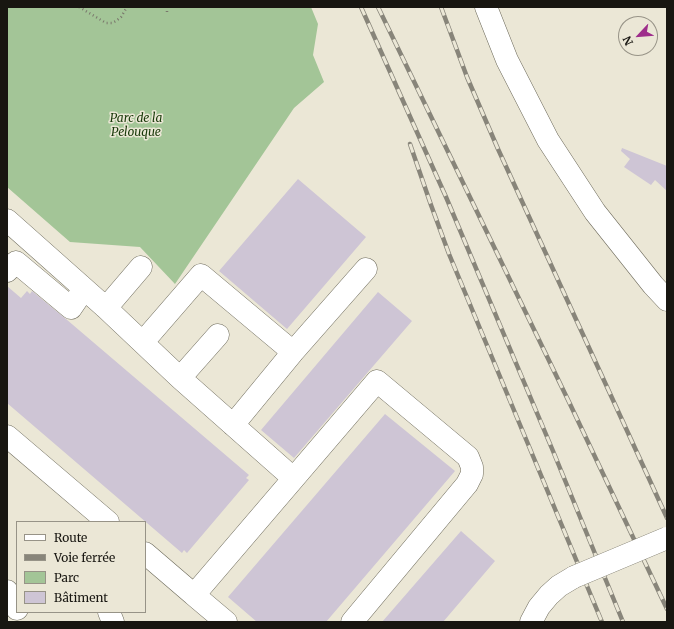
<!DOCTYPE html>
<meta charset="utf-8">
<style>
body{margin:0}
#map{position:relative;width:674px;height:629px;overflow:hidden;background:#ebe7d6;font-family:Merriweather,serif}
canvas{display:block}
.frame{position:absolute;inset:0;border:8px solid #181611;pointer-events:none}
.legend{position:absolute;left:16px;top:521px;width:130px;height:92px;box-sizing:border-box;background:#ebe7d6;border:1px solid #979387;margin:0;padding:5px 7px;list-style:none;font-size:12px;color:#181611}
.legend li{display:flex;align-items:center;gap:8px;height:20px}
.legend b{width:20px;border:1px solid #979387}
.north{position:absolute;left:618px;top:16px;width:40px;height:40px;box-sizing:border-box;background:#ebe7d6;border:1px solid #979387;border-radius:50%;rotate:244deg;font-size:11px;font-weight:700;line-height:16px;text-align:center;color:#181611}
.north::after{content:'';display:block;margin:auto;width:14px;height:18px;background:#9e2e8b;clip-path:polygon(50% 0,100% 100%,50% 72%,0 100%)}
</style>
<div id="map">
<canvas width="674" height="629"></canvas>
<div class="frame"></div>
<ul class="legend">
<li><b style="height:5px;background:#fff"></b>Route</li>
<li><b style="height:5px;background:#88857a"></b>Voie ferrée</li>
<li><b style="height:11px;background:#a3c597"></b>Parc</li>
<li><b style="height:11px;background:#cec5d5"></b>Bâtiment</li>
</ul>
<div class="north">N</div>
</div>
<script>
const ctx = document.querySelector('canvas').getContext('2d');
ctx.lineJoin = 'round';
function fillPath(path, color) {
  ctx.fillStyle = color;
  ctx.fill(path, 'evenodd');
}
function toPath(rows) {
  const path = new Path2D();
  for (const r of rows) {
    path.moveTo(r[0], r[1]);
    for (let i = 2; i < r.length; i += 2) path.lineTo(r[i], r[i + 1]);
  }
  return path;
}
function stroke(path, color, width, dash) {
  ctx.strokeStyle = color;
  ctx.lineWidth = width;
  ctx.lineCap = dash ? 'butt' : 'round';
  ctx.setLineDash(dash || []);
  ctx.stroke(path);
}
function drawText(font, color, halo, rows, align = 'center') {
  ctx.font = font + ' Merriweather,serif';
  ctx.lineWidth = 3;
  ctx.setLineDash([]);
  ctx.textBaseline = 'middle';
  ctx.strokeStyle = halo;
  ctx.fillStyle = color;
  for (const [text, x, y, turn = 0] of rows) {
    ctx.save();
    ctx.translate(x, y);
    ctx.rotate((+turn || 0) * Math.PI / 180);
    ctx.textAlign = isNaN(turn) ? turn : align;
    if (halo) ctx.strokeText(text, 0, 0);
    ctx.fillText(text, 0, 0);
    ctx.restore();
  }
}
const green = toPath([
 [7,7,311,7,318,24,313,55,324,82,294,108,175,284,140,247,70,242,7,187]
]);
const building = toPath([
 [622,148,667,166,667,191,655,180,651,185,624,167,630,159,621,151],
 [298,179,366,237,287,329,219,271],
 [7,286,21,298,27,291,30,294,32,291,66,319,249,475,246,478,249,480,187,553,184,550,182,553,7,403],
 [378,292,412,321,294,458,261,430],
 [385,414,455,471,326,622,257,622,228,597],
 [461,531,495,561,443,622,382,622]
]);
const path = toPath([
 [79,7,106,23,112,23,116,21,121,17,127,7],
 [167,7,167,14]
]);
const minor = toPath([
 [486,7,507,60,548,140,595,212,653,285,667,300],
 [7,220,106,308,180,378,293,478],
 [7,271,16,262,71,308,84,289],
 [106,308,141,267],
 [143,342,201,275,293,352],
 [180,378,218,335],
 [233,425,293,352,366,269],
 [7,436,108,522],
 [145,553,194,595,377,381,468,457,472,467,472,474,467,484,352,622],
 [7,591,17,609],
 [194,595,226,622],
 [109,612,113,622],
 [531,622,539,607,549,595,559,586,574,577]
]);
const rail = toPath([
 [361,7,446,197,553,451,623,622],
 [378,7,570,404,667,609],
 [441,7,467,77,498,149,667,518],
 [410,144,431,205,449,254,602,622]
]);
const minorBridge = toPath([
 [574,577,667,538]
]);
const parkNames = [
 ["Parc de la",136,119],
 ["Pelouque",136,133]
];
fillPath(green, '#a3c597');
fillPath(building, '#cec5d5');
stroke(minor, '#6c695a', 23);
stroke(path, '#7a776c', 2.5, [1, 3]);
stroke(minor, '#fff', 22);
stroke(rail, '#88857a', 4.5);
stroke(rail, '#ebe7d6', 3, [9]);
stroke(minorBridge, '#6c695a', 23, []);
stroke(minorBridge, '#fff', 22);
drawText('italic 12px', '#183909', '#ebe7d6', parkNames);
</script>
